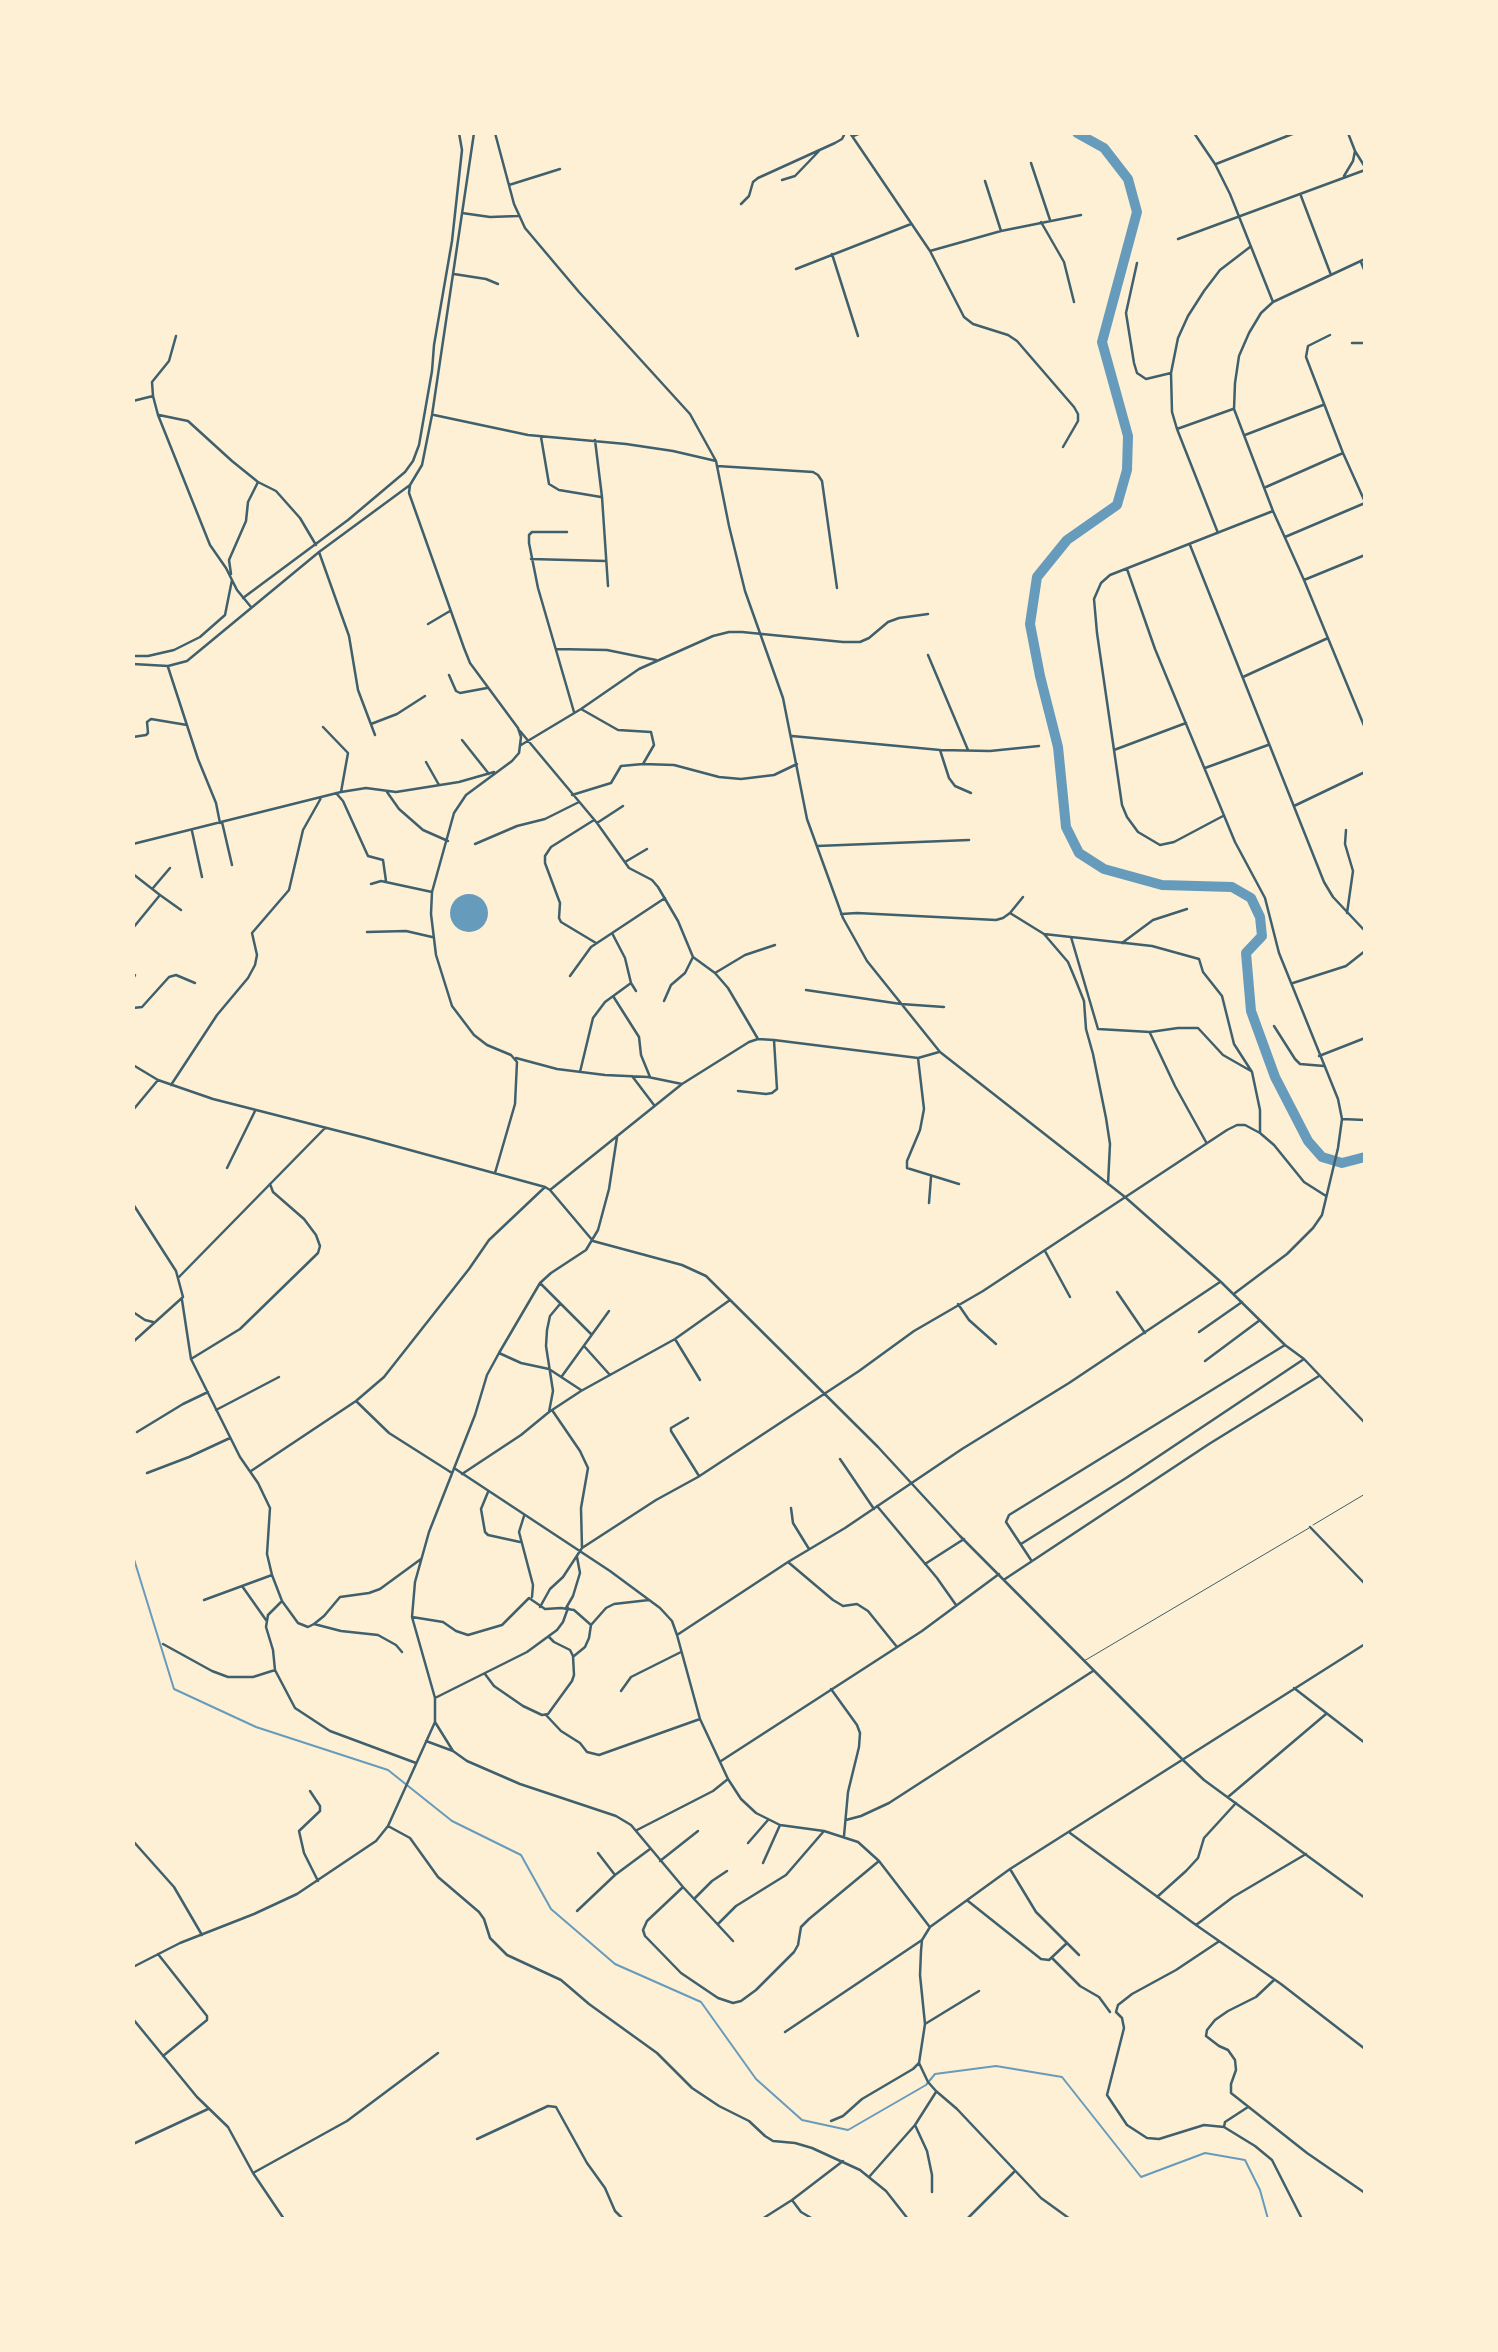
<!DOCTYPE html>
<style>
body{margin:0}
#map{position:relative;width:1498px;height:2352px;overflow:hidden;background:#fdf0d5;font-family:Manrope,sans-serif}
canvas{display:block}
.frame{position:absolute;inset:0;border:135px solid #fdf0d5;pointer-events:none}
</style>
<div id="map">
<canvas width="1498" height="2352"></canvas>
<div class="frame"></div>
</div>
<script>
const ctx = document.querySelector('canvas').getContext('2d');
ctx.lineJoin = 'round';
function fillPath(path, color) {
  ctx.fillStyle = color;
  ctx.fill(path, 'evenodd');
}
function toPath(rows) {
  const path = new Path2D();
  for (const r of rows) {
    if (r.length === 3) {
      path.moveTo(r[0] + r[2], r[1]);
      path.arc(r[0], r[1], r[2], 0, 2 * Math.PI);
      continue;
    }
    path.moveTo(r[0], r[1]);
    for (let i = 2; i < r.length; i += 2) path.lineTo(r[i], r[i + 1]);
  }
  return path;
}
function stroke(path, color, width, dash) {
  ctx.strokeStyle = color;
  ctx.lineWidth = width;
  ctx.lineCap = dash ? 'butt' : 'round';
  ctx.setLineDash(dash || []);
  ctx.stroke(path);
}
const water = toPath([
 [469,913,19]
]);
const stream = toPath([
 [133,1556,174,1689,256,1727,388,1770,452,1821,521,1855,551,1909,615,1964,701,2002,756,2079,802,2120,848,2130,926,2085,935,2074,996,2066,1062,2077,1141,2177,1205,2153,1245,2160,1260,2190,1268,2219]
]);
const river = toPath([
 [1077,133,1104,148,1128,179,1137,212,1102,342,1128,436,1127,470,1117,505,1067,540,1037,577,1030,624,1040,676,1058,747,1066,827,1079,853,1104,869,1162,885,1232,887,1251,898,1260,917,1262,936,1246,953,1251,1011,1275,1077,1308,1141,1322,1157,1342,1163,1365,1157]
]);
const service = toPath([
 [1313,1525,1365,1494],
 [1084,1661,1309,1528]
]);
const minor = toPath([
 [474,133,432,415,422,465,410,485,409,493,464,648,470,663,518,728,521,737,519,753,512,761,466,795,454,813,432,892,431,914,436,955,452,1006,474,1035,487,1045,511,1055,517,1062,515,1104,495,1173],
 [495,133,514,204,525,228,579,292,690,414,716,461,729,526,745,591,783,698,807,819,843,918,867,961,940,1052,1125,1197,1221,1282,1285,1345,1304,1359,1365,1423],
 [850,133,930,251,964,317,973,324,1008,335,1017,341,1074,407,1078,414,1078,421,1063,447],
 [1194,133,1215,164,1230,194,1273,302],
 [1348,133,1355,151,1365,167],
 [853,136,861,133],
 [1031,163,1050,220],
 [1216,164,1295,133],
 [1344,176,1353,161,1355,151],
 [782,180,795,176,819,151],
 [985,181,1001,231],
 [509,185,560,169],
 [1301,196,1331,275],
 [741,204,749,196,753,182,758,178,835,143,842,139,845,133],
 [462,213,490,217,518,216],
 [1041,222,1064,262,1074,302],
 [1178,239,1365,170],
 [930,251,1001,231,1081,215],
 [832,254,858,336],
 [1365,259,1273,302,1261,313,1249,333,1239,356,1235,383,1234,409,1273,511,1304,580,1365,728],
 [1361,262,1365,272],
 [1137,263,1126,313,1134,363,1137,373,1146,379,1171,373],
 [796,269,911,224],
 [454,274,486,279,498,284],
 [1330,335,1308,346,1306,357,1343,453,1365,502],
 [176,336,169,361,152,382,153,396,158,415,210,545,226,568,237,590,251,607],
 [1352,343,1365,343],
 [133,401,153,396],
 [159,415,188,421,232,461,258,482,276,491,300,518,316,545],
 [434,415,528,435,626,444,673,451,716,461],
 [1177,429,1233,409],
 [1245,435,1323,405],
 [541,437,549,484,559,490,601,497],
 [595,440,602,497,608,586],
 [717,466,813,472,818,475,822,481,837,588],
 [1266,487,1343,453],
 [567,532,532,532,529,535,529,543,538,588,574,712],
 [1218,533,1177,429,1172,412,1171,373,1178,338,1188,316,1204,291,1220,270,1250,247],
 [1285,537,1365,503],
 [1190,545,1324,882,1333,897,1365,931],
 [319,552,349,636,358,690,375,735],
 [531,559,606,561],
 [1127,569,1155,649,1235,842,1265,898,1279,953,1338,1099,1342,1119,1338,1148,1322,1215,1313,1228,1287,1254,1235,1293],
 [231,574,229,560,246,521,248,502,258,482],
 [1304,580,1365,555],
 [243,598,348,520,405,472,413,461,419,445,432,371,434,345,452,241,462,150,459,133],
 [428,624,450,611],
 [556,649,607,650,656,660],
 [928,655,968,750],
 [133,656,148,656,174,650,200,637,225,615,232,580],
 [133,664,168,666,187,661,319,552,410,485],
 [168,667,198,759,216,803,220,823],
 [449,675,456,691,460,693,487,688],
 [1243,677,1328,638],
 [581,709,618,730,651,732,654,745,643,764],
 [371,724,397,714,425,696],
 [323,727,348,753,341,792],
 [520,731,597,823,629,868,652,880,658,887,678,921,693,957,715,973,728,988,758,1039],
 [792,736,940,750,990,751,1039,746],
 [133,737,146,735,148,733,147,722,151,719,187,725],
 [462,740,489,774],
 [521,745,581,709,639,669,713,636,729,632,742,632,843,642,860,642,869,638,888,622,899,618,928,614],
 [940,750,949,778,955,786,971,793],
 [1114,750,1186,723],
 [426,762,439,785],
 [1205,768,1268,745],
 [387,792,399,809,423,830,448,841],
 [336,793,343,801,368,856,383,860,386,881],
 [572,795,611,783,621,766,643,764,674,765,719,777,741,779,774,775,797,764],
 [1294,806,1365,772],
 [1223,816,1174,842,1160,845,1138,832,1127,817,1122,805,1114,750,1097,633,1094,599,1101,583,1110,575,1273,511],
 [594,820,551,847,545,856,545,863,560,903,559,918,561,922,596,943],
 [222,822,232,865],
 [597,823,623,806],
 [1346,830,1345,844,1353,871,1347,913],
 [192,831,202,877],
 [133,844,341,792,366,788,396,792,459,782,494,772],
 [475,844,517,826,545,819,579,802],
 [817,846,969,840],
 [625,862,647,849],
 [133,874,160,895,133,928],
 [371,884,381,881,432,892],
 [153,888,170,868],
 [160,895,181,910],
 [1010,913,1044,934,1068,962,1076,981,1084,1001,1086,1029,1093,1054,1106,1118,1110,1144,1108,1184],
 [841,914,857,913,996,920,1003,918,1010,913,1023,897],
 [367,932,406,931,432,937],
 [612,933,625,958,631,983,636,991],
 [1044,934,1152,946,1199,959,1203,972,1222,996,1234,1044,1252,1072,1260,1110,1260,1133],
 [1071,937,1098,1029,1150,1032,1178,1028,1198,1028,1223,1055,1251,1071],
 [1122,943,1153,920,1187,909],
 [715,973,745,955,775,945],
 [570,976,591,947,665,898],
 [133,979,135,975],
 [1293,983,1346,966,1365,951],
 [806,990,901,1004,944,1007],
 [613,996,639,1037,641,1055,650,1077],
 [664,1001,671,985,685,973,693,957],
 [133,1008,142,1007,169,977,176,975,195,983],
 [1274,1026,1295,1059,1300,1064,1324,1066],
 [1150,1033,1175,1086,1206,1142],
 [1319,1056,1365,1038],
 [516,1058,557,1069,605,1075,648,1077,682,1084],
 [918,1058,924,1109,920,1130,907,1161,907,1168,959,1184],
 [133,1065,158,1080,213,1099,366,1138,545,1187,550,1190,593,1241,682,1265,706,1276,878,1447,960,1536,1183,1760,1204,1780,1365,1898],
 [580,1072,593,1018,605,1002,631,983],
 [632,1076,654,1105],
 [171,1085,217,1015,248,978,255,965,257,955,252,933,289,890,303,830,321,798],
 [738,1091,766,1094,772,1093,777,1089,774,1040],
 [133,1110,158,1080],
 [1342,1119,1365,1120],
 [227,1168,255,1111],
 [550,1190,682,1084,749,1042,758,1039,774,1040,918,1058,939,1052],
 [929,1203,931,1177],
 [133,1204,176,1271,183,1297,133,1342],
 [1045,1251,1070,1297],
 [179,1277,325,1128],
 [540,1283,591,1334],
 [1117,1292,1145,1333],
 [182,1300,191,1359,240,1457,258,1483,270,1508,267,1554,272,1575,282,1601,298,1623,308,1627,314,1624,324,1616,340,1597,369,1593,380,1589,421,1559],
 [958,1304,969,1320,996,1344],
 [133,1312,145,1320,153,1322],
 [1199,1332,1242,1302],
 [675,1339,700,1380],
 [584,1346,610,1375],
 [499,1353,521,1363,549,1369,581,1390],
 [191,1359,240,1329,318,1253,320,1246,316,1235,304,1219,273,1192,270,1184],
 [1205,1361,1260,1320],
 [562,1376,609,1311],
 [356,1401,389,1433,452,1473],
 [216,1410,279,1377],
 [552,1410,580,1451,588,1468,581,1508,582,1548],
 [549,1412,581,1391,675,1339,730,1300],
 [688,1418,671,1428,671,1431,699,1476],
 [137,1432,183,1404,208,1392],
 [840,1459,874,1509],
 [454,1468,610,1571,660,1608,672,1621,677,1635,700,1719,728,1779,741,1799,756,1813,780,1825,824,1831,858,1842,879,1861,929,1926],
 [251,1471,356,1401,384,1377,469,1269,489,1240,545,1187],
 [147,1473,189,1457,230,1438],
 [462,1474,521,1435,549,1412,553,1391,546,1346,547,1330,550,1316,560,1304],
 [488,1492,481,1509,485,1532,488,1535,520,1542],
 [877,1506,937,1578,956,1605],
 [791,1508,793,1523,809,1549],
 [524,1516,519,1532,533,1585,532,1597],
 [1310,1527,1365,1584],
 [1021,1544,1126,1478,1304,1359],
 [1031,1560,1006,1522,1009,1515,1285,1345],
 [788,1562,833,1600,843,1606,857,1604,868,1611,897,1647],
 [925,1564,964,1539],
 [1005,1579,1209,1444,1319,1376],
 [242,1586,266,1620],
 [204,1600,272,1575],
 [281,1602,268,1615,266,1627,273,1650,275,1670,295,1708,330,1731,416,1763],
 [540,1607,550,1589,563,1577,582,1548,656,1500,698,1477,859,1371,914,1331,983,1291,1227,1130,1237,1125,1245,1125,1260,1133,1274,1145,1304,1182,1326,1196],
 [566,1608,573,1596,580,1573,577,1557],
 [412,1617,443,1622,456,1631,468,1635,502,1625,529,1598,545,1609,561,1608,574,1610,591,1625],
 [314,1624,341,1631,378,1635,396,1645,402,1652],
 [677,1635,788,1562,845,1528,962,1449,1069,1383,1220,1282],
 [163,1644,212,1671,228,1677,253,1677,275,1670],
 [574,1656,585,1647,589,1638,591,1625,606,1608,614,1604,649,1600],
 [485,1674,494,1686,523,1706,542,1715,548,1714,572,1681,574,1675,573,1656,570,1650,554,1642,549,1637],
 [1294,1688,1365,1743],
 [831,1689,857,1725,860,1733,859,1747,848,1792,844,1836],
 [621,1691,631,1677,681,1652],
 [435,1698,527,1652,557,1630,563,1622,568,1608],
 [546,1715,561,1731,580,1743,587,1752,599,1755,700,1719],
 [435,1722,453,1751,467,1761,520,1784,616,1816,631,1825,683,1887,733,1941],
 [426,1741,453,1751],
 [721,1761,922,1631,999,1574],
 [310,1791,320,1806,320,1811,299,1831,304,1853,318,1881],
 [1228,1797,1326,1714],
 [846,1820,861,1816,889,1803,1093,1671],
 [388,1826,410,1838,438,1877,479,1912,484,1919,490,1938,507,1955,561,1980,589,2004,657,2053,692,2088,719,2106,749,2121,765,2136,773,2141,795,2143,812,2148,860,2170,886,2191,908,2219],
 [637,1830,713,1791,728,1779],
 [1070,1833,1196,1925,1281,1984,1365,2049],
 [133,1841,174,1887,202,1935],
 [748,1843,768,1820],
 [598,1853,615,1875],
 [660,1861,698,1831],
 [763,1863,780,1825],
 [1010,1869,1036,1912,1079,1955],
 [683,1887,647,1921,643,1930,645,1936,681,1973,718,1998,733,2003,741,2001,756,1990,794,1952,798,1945,801,1927,809,1919,879,1861],
 [1157,1897,1186,1871,1198,1858,1204,1838,1236,1803],
 [694,1899,712,1881,727,1871],
 [968,1901,1041,1959,1049,1960,1067,1943],
 [577,1911,615,1875,650,1849],
 [718,1924,736,1906,786,1875,824,1831],
 [1196,1925,1233,1897,1306,1854],
 [1218,1942,1176,1970,1132,1994,1118,2005,1116,2012,1122,2018,1124,2028,1107,2095,1127,2125,1147,2138,1159,2139,1204,2125,1224,2127],
 [158,1954,207,2016,207,2020,163,2056],
 [1052,1958,1080,1986,1099,1997,1110,2012],
 [133,1967,180,1943,254,1914,297,1894,376,1841,388,1826,435,1722,435,1698,412,1617,415,1582,429,1532,475,1415,487,1375,499,1353,540,1283,551,1273,586,1250,598,1230,609,1189,617,1137],
 [1274,1980,1256,1997,1228,2011,1215,2020,1207,2030,1206,2036,1219,2046,1228,2050,1235,2060,1236,2070,1231,2084,1231,2093,1307,2153,1365,2193],
 [133,2019,197,2097,228,2127,253,2173,284,2219],
 [925,2024,979,1991],
 [785,2032,922,1940],
 [919,2063,928,2082,936,2091,957,2109,1041,2198,1070,2219],
 [1248,2107,1225,2122,1224,2127,1255,2146,1272,2160,1302,2219],
 [831,2121,843,2116,862,2099,913,2069,919,2063,925,2024,920,1975,921,1951,922,1940,930,1927,1010,1869,1365,1644],
 [915,2125,927,2151,932,2175,932,2192],
 [477,2139,548,2106,556,2107,587,2163,605,2188,615,2211,623,2219],
 [133,2144,208,2109],
 [253,2173,347,2121,438,2053],
 [869,2177,915,2125,936,2092],
 [792,2200,801,2212,813,2219],
 [762,2219,792,2200,843,2161],
 [838,2219,872,2219],
 [967,2219,1014,2172]
]);
fillPath(water, '#669bbc');
stroke(stream, '#669bbc', 2);
stroke(river, '#669bbc', 10);
stroke(service, '#3f606c', 1);
stroke(minor, '#3f606c', 2.5);
</script>
